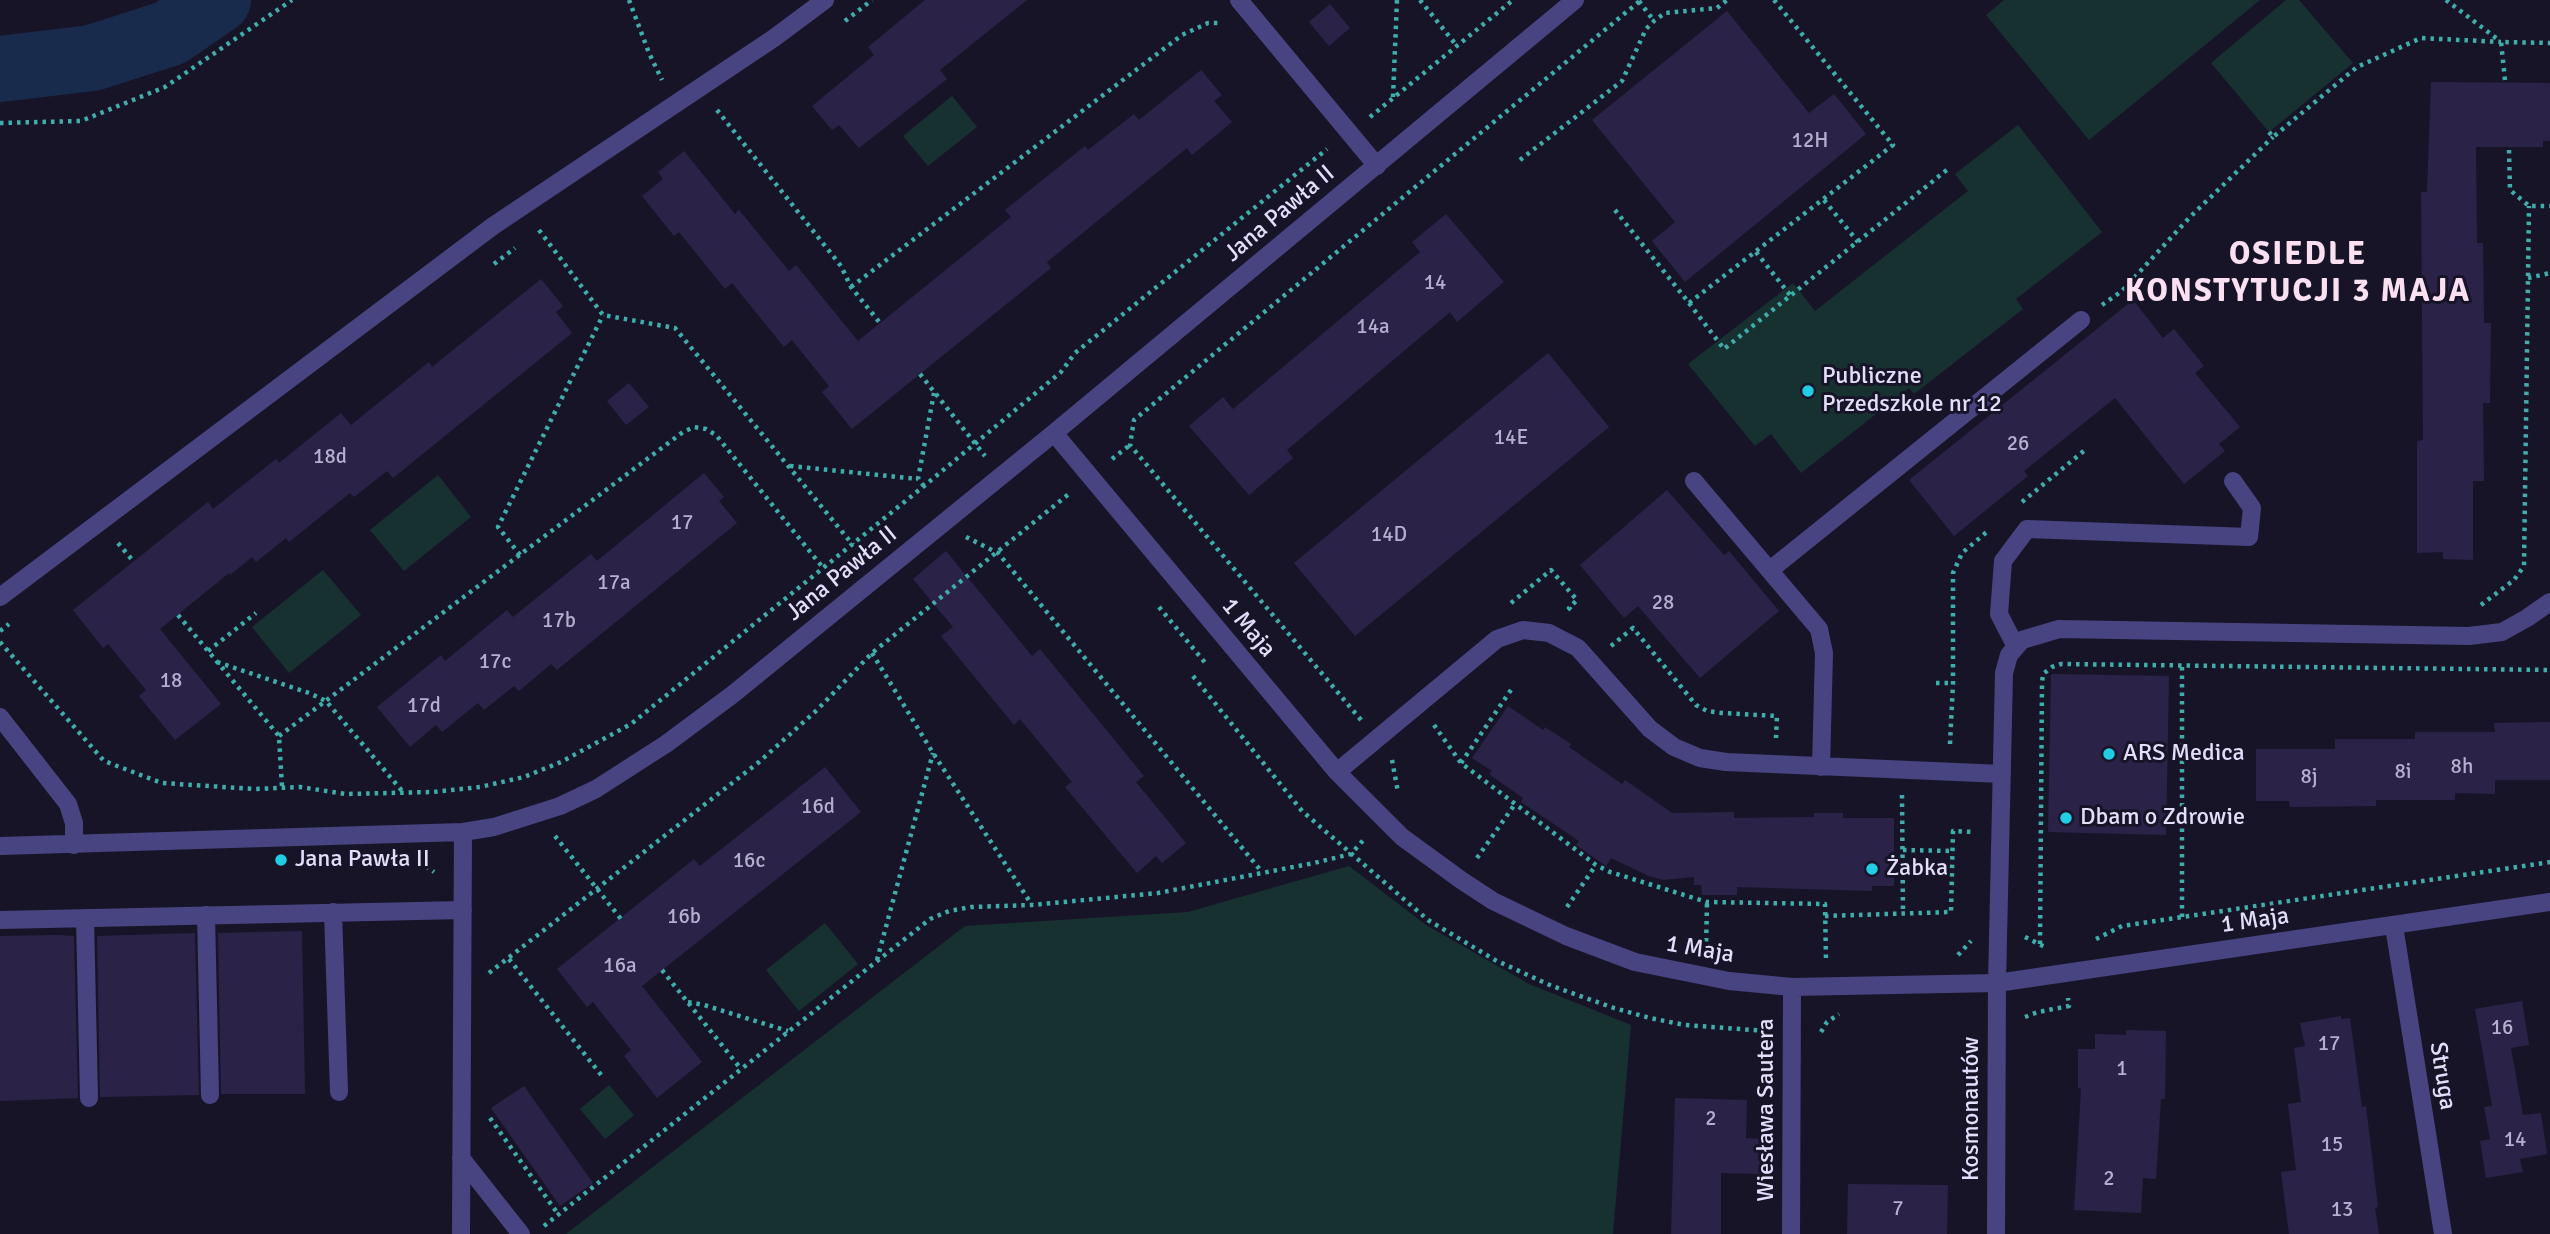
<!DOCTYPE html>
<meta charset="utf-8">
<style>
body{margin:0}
canvas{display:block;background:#171428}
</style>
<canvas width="2550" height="1234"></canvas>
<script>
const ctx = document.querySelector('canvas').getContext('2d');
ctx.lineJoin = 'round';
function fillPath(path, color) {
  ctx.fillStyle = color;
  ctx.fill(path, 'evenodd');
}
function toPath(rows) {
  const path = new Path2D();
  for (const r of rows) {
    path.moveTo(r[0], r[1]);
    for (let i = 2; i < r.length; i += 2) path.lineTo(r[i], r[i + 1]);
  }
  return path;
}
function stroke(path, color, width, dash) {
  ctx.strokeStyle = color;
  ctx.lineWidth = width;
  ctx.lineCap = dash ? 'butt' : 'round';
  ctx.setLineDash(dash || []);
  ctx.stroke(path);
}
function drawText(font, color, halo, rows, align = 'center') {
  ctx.font = font + ' Signika,sans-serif';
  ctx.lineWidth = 6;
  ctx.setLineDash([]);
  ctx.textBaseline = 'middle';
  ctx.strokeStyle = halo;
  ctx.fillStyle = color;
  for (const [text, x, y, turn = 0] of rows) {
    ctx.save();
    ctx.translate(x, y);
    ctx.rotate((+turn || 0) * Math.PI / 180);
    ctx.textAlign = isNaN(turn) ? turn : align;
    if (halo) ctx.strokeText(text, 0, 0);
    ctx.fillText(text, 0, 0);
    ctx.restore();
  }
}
const green = toPath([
 [2004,0,2260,0,2089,140,1986,15],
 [2286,0,2299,0,2353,63,2269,132,2211,63],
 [952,96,977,127,928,166,903,136],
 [2018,125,2102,232,2016,299,2023,309,1914,394,1909,388,1801,473,1771,434,1755,446,1688,364,1793,283,1815,311,1968,191,1955,174],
 [438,475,471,517,404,571,370,530],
 [323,570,361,615,289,673,252,627],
 [1349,866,1426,925,1529,984,1631,1025,1613,1234,566,1234,965,926,1188,912],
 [825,923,858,964,799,1011,766,970],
 [609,1085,634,1115,605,1139,580,1109]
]);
const river = toPath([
 [0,69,92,58,170,33,218,0]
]);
const building = toPath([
 [925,0,1027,0,940,70,947,79,859,148,839,125,832,130,812,106,874,55,868,47],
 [1330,4,1350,28,1329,46,1309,22],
 [1727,11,1809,113,1834,94,1866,134,1685,282,1652,241,1675,222,1592,120],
 [1201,70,1222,95,1214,101,1232,122,1192,155,1187,148,1047,262,1051,268,852,429,822,392,829,386,792,340,784,347,732,283,725,289,679,232,674,236,642,196,663,179,658,172,684,151,735,214,739,210,789,271,796,265,858,341,1011,217,1005,210,1085,146,1088,150,1134,114,1139,120],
 [2431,82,2550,83,2550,141,2543,141,2543,147,2476,147,2477,243,2483,243,2484,323,2491,323,2490,403,2483,403,2484,481,2473,481,2473,560,2443,559,2443,552,2417,553,2417,441,2423,440,2421,192,2427,192],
 [1446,214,1504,282,1457,322,1450,312,1287,450,1293,458,1249,495,1189,426,1223,397,1233,409,1420,252,1412,242],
 [541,279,563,306,556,312,572,333,393,478,387,471,354,497,350,493,289,542,286,538,256,562,252,557,230,575,229,573,160,629,221,704,175,740,139,696,146,690,108,644,103,648,73,610,208,502,213,509,276,459,279,463,341,413,351,425,429,362,432,367],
 [2133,300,2163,338,2174,329,2204,366,2195,373,2240,427,2219,444,2225,451,2184,484,2115,398,2024,471,2028,476,1954,536,1909,480],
 [1548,353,1609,427,1355,636,1294,563],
 [629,383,649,407,626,425,607,401],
 [704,473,724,497,719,501,737,523,557,670,551,664,519,691,514,686,484,710,478,703,442,732,436,725,410,747,377,707,441,655,445,661,507,610,513,617,591,554,597,561],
 [1667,490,1724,555,1729,551,1779,611,1700,678,1638,606,1624,618,1580,565],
 [946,551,1032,656,1040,649,1144,776,1136,782,1186,843,1162,863,1156,856,1137,873,1065,787,1072,782,1020,719,1014,725,941,636,953,627,913,579],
 [2051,674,2169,676,2166,835,2048,832],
 [1508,706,1543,730,1545,727,1571,744,1569,747,1622,784,1625,780,1672,813,1734,812,1734,818,1814,817,1814,813,1843,813,1843,818,1894,818,1894,886,1872,886,1872,891,1737,887,1737,895,1702,895,1701,885,1694,885,1694,877,1663,880,1649,876,1611,858,1606,866,1576,845,1579,841,1521,802,1523,798,1489,774,1492,771,1472,758],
 [2550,722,2550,780,2495,780,2495,794,2455,793,2455,800,2376,800,2376,806,2290,807,2289,801,2256,801,2256,749,2335,749,2335,739,2415,739,2415,732,2495,732,2494,723],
 [825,767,861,812,642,986,702,1062,657,1098,624,1056,631,1050,593,1002,587,1007,557,969,694,859,700,866],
 [302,931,305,1094,221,1094,218,933],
 [195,933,199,1095,100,1097,97,936],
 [58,935,74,936,78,1098,0,1101,0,936],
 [2522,1001,2529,1045,2511,1048,2523,1115,2541,1113,2547,1154,2520,1159,2523,1172,2486,1178,2480,1141,2490,1139,2484,1107,2492,1106,2475,1009],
 [2341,1016,2341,1019,2350,1018,2362,1107,2366,1106,2378,1207,2375,1208,2379,1234,2289,1234,2281,1172,2296,1170,2288,1104,2301,1102,2294,1048,2305,1046,2300,1023],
 [2126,1030,2166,1031,2165,1099,2161,1099,2156,1179,2143,1178,2141,1213,2074,1210,2081,1089,2078,1088,2078,1049,2095,1049,2095,1034,2126,1035],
 [524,1086,593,1183,560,1206,491,1108],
 [1675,1098,1747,1100,1746,1138,1761,1139,1760,1174,1721,1173,1721,1234,1671,1234],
 [1848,1184,1948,1185,1947,1234,1847,1234]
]);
const path = toPath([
 [629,0,649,53,662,80],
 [1420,0,1457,46],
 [2446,0,2500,41],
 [1639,1,1654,21],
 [845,21,872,0],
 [2505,80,2501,42,2550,43],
 [1393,97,1397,0],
 [717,110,841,266,851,287,880,323],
 [1370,117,1513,0],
 [0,123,81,121,165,87,292,0],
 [2269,132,2273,137,2357,67,2421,38,2501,42],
 [2509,150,2510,190,2529,206,2550,206],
 [1520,160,1622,81,1646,29,1654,21,1665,13,1717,8,1727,0],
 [1824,200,1858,242],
 [1615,210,1689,303,1893,145,1774,0],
 [539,230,603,315,675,328,853,545],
 [1756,252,1790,295],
 [494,264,515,248],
 [2528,278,2550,273],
 [851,287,1182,35,1208,23,1222,23],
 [1689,303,1724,349,1948,169],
 [2102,305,2122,291,2190,217,2273,137],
 [920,374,985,456],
 [1112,459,1130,445],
 [790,466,918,479],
 [924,486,918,479,934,393],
 [2022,502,2085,450],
 [966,537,998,553,1262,872],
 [118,543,134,562],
 [520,555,498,527,603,315],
 [1511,603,1551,570,1577,600,1569,608,1574,613],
 [2481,605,2514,580,2524,566,2529,206],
 [1159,607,1207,665],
 [178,615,279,736,282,787],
 [0,631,9,624],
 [0,642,104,761,162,783,254,789,300,787,346,794,433,792,480,787,524,777,561,762,631,724,924,486,1061,372,1075,353,1327,149],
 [1611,646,1633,628,1696,705,1707,711,1722,713,1777,716,1776,738],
 [208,651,256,613],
 [872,653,933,753,1032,905],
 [217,662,309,693,326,701,403,792],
 [1193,676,1302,811,1428,920,1495,960,1552,986,1614,1008,1650,1018,1685,1025,1767,1031],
 [1936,683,1953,683],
 [1361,720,1130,445,1134,420,1641,0],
 [1434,725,1461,763,1596,865,1610,872,1707,902,1825,904,1826,960],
 [279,736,683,432,694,427,706,429,716,435,824,569],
 [1950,744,1953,683,1953,573,1962,553,1989,530],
 [1392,760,1398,792],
 [1461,763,1513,687],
 [1902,795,1903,914],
 [555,836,621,919],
 [1903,850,1953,851],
 [1477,858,1515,804],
 [419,861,434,872],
 [1567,907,1596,865],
 [1825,916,1951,912,1953,831,1973,832],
 [2182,917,2182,666],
 [2025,937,2045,947],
 [2096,939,2122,926,2550,862],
 [2040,944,2042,683,2043,674,2052,667,2061,664,2550,670],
 [1706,950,1707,902],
 [1958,955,1971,941],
 [509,959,602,1076],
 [877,960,933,753],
 [662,970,741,1069],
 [489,973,759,762,817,710,872,653,1070,493],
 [688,1002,704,1005,788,1031],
 [2025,1017,2038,1012,2069,1006,2068,998],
 [1821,1032,1827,1022,1839,1014],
 [490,1118,558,1214],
 [544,1226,930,919,949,911,971,907,1032,905,1158,893,1314,863,1351,854,1366,837]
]);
const minor = toPath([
 [1239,0,1377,166],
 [1054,433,1337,772,1402,837,1461,880,1493,901,1566,936,1635,962,1729,981,1792,987,1997,983,2550,902],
 [1694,481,1819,629,1824,653,1821,767],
 [1770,570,2081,320],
 [0,597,493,226,774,38,825,0],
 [2016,647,1999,614,2003,561,2027,529,2249,537,2252,508,2233,481],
 [0,717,68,804,74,823,74,845],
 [1337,772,1497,639,1523,630,1549,633,1578,648,1650,729,1674,747,1700,758,1726,762,2002,774],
 [0,846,463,832,494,827,560,806,596,789,666,744,732,695,1054,433,1575,0],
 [333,912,339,1092],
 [206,915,210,1095],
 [85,918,89,1098],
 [0,920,463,910],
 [2394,926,2443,1234],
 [461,1158,521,1234],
 [461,1234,463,832],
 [1791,1234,1792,987],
 [1996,1234,1997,983,2004,673,2009,655,2022,640,2059,629,2469,636,2502,632,2527,618,2550,602]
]);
const markers = [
 [1808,391,7,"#21cde5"],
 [2109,754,7,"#21cde5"],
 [2066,818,7,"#21cde5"],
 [281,860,7,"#21cde5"],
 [1872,869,7,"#21cde5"]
];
const numberNames = [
 ["12H",1810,141],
 ["14",1435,283],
 ["14a",1373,327],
 ["14E",1511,438],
 ["26",2018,444],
 ["18d",330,457],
 ["17",682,523],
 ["14D",1389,535],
 ["17a",614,583],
 ["28",1663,603],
 ["17b",559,621],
 ["17c",495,662],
 ["18",171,681],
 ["17d",424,706],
 ["8h",2462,767],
 ["8i",2403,772],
 ["8j",2309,777],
 ["16d",818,807],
 ["16c",749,861],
 ["16b",684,917],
 ["16a",620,966],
 ["16",2502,1028],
 ["17",2329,1044],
 ["1",2122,1069],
 ["2",1711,1119],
 ["14",2515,1140],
 ["15",2332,1145],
 ["2",2109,1179],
 ["7",1898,1209],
 ["13",2342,1210]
];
const streetNames = [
 ["Jana Pawła II",1280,214,-40],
 ["Jana Pawła II",842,574,-39],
 ["1 Maja",1248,628,50],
 ["1 Maja",2255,921,-8],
 ["1 Maja",1700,950,10],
 ["Struga",2442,1076,81],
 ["Kosmonautów",1972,1109,-90],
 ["Wiesława Sautera",1767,1110,-90]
];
const poiNames = [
 ["Publiczne",1822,377],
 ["Przedszkole nr 12",1822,405],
 ["ARS Medica",2123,754],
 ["Dbam o Zdrowie",2080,818],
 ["Jana Pawła II",295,860],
 ["Żabka",1886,869]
];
const districtNames = [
 ["OSIEDLE",2298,256],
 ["KONSTYTUCJI 3 MAJA",2298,293]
];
fillPath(green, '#173131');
stroke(river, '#182b4d', 66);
fillPath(building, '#2a2247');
stroke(path, '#3faeaa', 4.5, [3.5, 5]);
stroke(minor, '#484481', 18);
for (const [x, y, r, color] of markers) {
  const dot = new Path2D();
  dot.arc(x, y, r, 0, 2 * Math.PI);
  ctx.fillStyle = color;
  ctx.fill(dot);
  stroke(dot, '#171428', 2.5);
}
drawText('21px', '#b4afce', null, numberNames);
drawText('24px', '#e2defb', '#171428', streetNames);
drawText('24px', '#e2defb', '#171428', poiNames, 'left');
ctx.letterSpacing = '2px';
drawText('bold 32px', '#fbe0f1', '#171428', districtNames);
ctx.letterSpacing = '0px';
</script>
